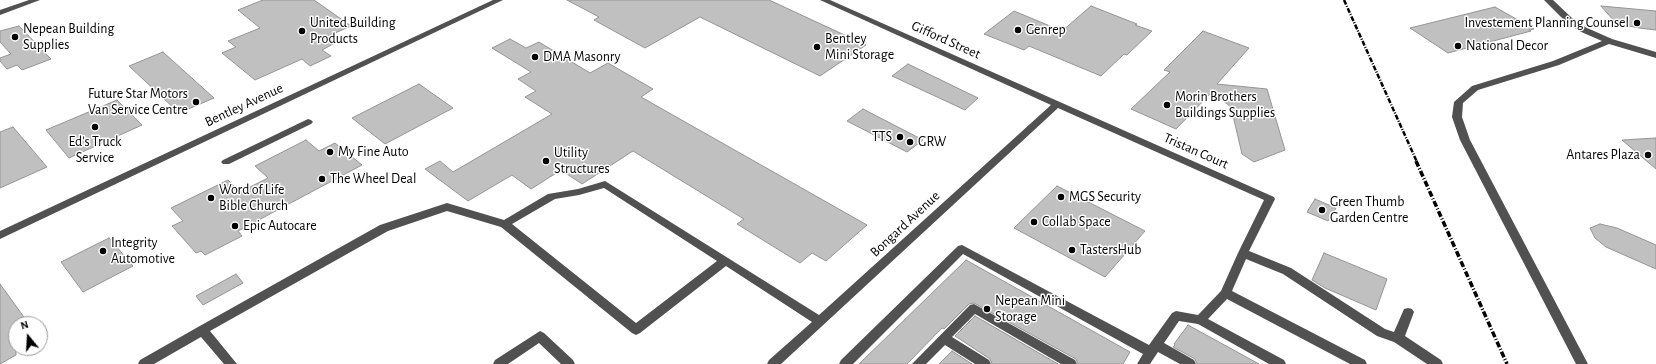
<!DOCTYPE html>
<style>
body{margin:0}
#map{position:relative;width:1656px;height:364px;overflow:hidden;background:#fff;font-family:"Alegreya Sans",sans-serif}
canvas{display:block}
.north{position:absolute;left:8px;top:316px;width:40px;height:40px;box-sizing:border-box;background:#fff;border:1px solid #999;border-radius:50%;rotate:342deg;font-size:11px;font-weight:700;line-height:16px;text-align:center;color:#000}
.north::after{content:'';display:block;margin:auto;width:14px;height:18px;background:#000;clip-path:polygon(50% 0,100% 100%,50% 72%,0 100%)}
</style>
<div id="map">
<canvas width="1656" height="364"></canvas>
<div class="north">N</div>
</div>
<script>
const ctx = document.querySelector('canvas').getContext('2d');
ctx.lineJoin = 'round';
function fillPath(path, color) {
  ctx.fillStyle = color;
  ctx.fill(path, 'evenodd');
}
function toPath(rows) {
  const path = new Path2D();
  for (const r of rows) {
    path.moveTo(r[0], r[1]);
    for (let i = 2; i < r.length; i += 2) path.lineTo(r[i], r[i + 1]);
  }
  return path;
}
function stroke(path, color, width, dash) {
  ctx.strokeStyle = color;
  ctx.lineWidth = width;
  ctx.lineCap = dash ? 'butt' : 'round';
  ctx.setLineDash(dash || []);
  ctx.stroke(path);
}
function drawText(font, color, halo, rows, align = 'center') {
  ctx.font = font + ' "Alegreya Sans",sans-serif';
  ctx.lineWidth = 3;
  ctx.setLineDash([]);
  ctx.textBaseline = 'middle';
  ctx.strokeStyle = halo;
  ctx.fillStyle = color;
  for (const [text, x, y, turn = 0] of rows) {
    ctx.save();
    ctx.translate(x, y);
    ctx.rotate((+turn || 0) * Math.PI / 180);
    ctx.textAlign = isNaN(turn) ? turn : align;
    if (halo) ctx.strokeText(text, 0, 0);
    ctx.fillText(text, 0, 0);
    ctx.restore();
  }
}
const building = toPath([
 [263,0,314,0,351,26,326,37,335,43,322,50,331,56,310,66,302,59,255,80,222,53,236,47,228,41,260,28,238,10,263,0],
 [567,0,769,0,866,45,820,76,700,17,645,48,594,20,599,17,567,0],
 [1091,6,1137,24,1135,25,1152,31,1127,55,1124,54,1101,76,1029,46,1024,50,984,34,1014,11,1062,31,1091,6],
 [1601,6,1656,11,1656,30,1639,28,1629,26,1626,23,1614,21,1601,6],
 [1495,7,1534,29,1529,30,1531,31,1448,53,1410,28,1495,7],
 [19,26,51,59,22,70,17,65,7,69,0,61,0,58,11,54,0,42,0,31,19,26],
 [1203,31,1249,48,1217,84,1267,89,1285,150,1254,162,1242,154,1231,107,1212,92,1176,129,1131,109,1170,72,1164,70,1203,31],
 [510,39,526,48,539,42,590,73,608,63,653,89,641,97,867,225,826,261,812,253,800,263,737,224,744,219,633,151,582,184,561,170,531,189,512,175,468,201,425,169,440,161,453,172,552,114,525,97,536,91,518,79,531,72,492,48,510,39],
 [163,52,214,98,179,113,129,66,163,52],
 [908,64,978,98,965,110,892,76,908,64],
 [419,84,453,108,385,144,352,118,419,84],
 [117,100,142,125,69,158,46,130,117,100],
 [863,109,923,140,907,152,847,121,863,109],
 [13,127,47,167,0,188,0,132,13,127],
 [1656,138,1656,169,1622,140,1656,138],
 [306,140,319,151,335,143,362,165,238,231,242,236,205,255,201,251,196,253,172,226,183,221,171,208,228,180,240,192,268,178,255,166,306,140],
 [1057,186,1145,231,1105,277,1014,228,1057,186],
 [1315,199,1336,208,1328,221,1307,212,1315,199],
 [1600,224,1617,228,1656,245,1656,269,1606,247,1595,238,1590,228,1600,224],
 [109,238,133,266,83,292,61,262,109,238],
 [1324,253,1387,279,1376,310,1325,288,1312,280,1324,253],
 [966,260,1130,352,1123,364,1078,364,1076,359,974,303,969,304,944,329,942,328,907,364,859,364,966,260],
 [236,274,243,283,203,305,196,296,236,274],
 [0,284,29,324,16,324,16,355,0,364,0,284],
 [975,316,1058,364,992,364,990,359,955,336,975,316],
 [1188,325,1259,364,1197,364,1195,359,1173,347,1175,345,1174,344,1188,325],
 [952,351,972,364,939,364,952,351]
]);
const minor = toPath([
 [29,0,40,0,0,15,0,10,29,0],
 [493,0,503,0,0,239,0,231,493,0],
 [820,0,830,0,1274,197,1275,199,1249,251,1291,268,1385,329,1394,332,1404,309,1408,308,1412,309,1414,312,1405,336,1441,360,1443,364,1427,364,1394,342,1377,336,1283,274,1246,259,1232,291,1365,360,1367,364,1350,364,1227,299,1208,319,1284,360,1286,364,1269,364,1198,324,1179,321,1164,343,1194,360,1196,364,1180,364,1158,352,1150,364,1137,364,1143,354,963,254,853,364,839,364,841,360,958,246,962,245,1149,345,1172,313,1176,311,1198,315,1221,291,1238,253,1264,200,1058,108,781,364,767,364,769,360,812,322,726,266,640,333,636,335,632,333,501,227,447,211,388,231,210,331,237,364,224,364,201,337,154,364,138,364,140,360,198,327,380,225,447,203,504,220,548,194,578,189,605,181,819,315,1051,105,820,0],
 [604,188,717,261,636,323,512,224,555,199,579,195,604,188],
 [1544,0,1553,0,1572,18,1585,27,1612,39,1656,52,1656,58,1609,44,1559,65,1478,90,1463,103,1462,117,1470,140,1588,364,1576,364,1460,140,1452,117,1454,102,1472,86,1553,61,1602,41,1579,31,1566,22,1544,0],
 [308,119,311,120,313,122,311,124,229,164,223,164,221,162,223,160,308,119],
 [974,304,1075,360,1077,364,1061,364,975,314,952,337,989,360,991,364,975,364,945,345,926,364,912,364,970,305,974,304],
 [540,331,544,333,573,360,575,364,561,364,539,343,508,364,493,364,495,360,540,331]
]);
const railFar1 = toPath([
 [1344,0,1417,162]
]);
const rail = toPath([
 [1416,161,1507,364]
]);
const markers = [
 [1637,23,4,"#000"],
 [1018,30,4,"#000"],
 [302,31,4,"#000"],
 [15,37,4,"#000"],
 [1458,46,4,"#000"],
 [817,47,4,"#000"],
 [535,57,4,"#000"],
 [196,102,4,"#000"],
 [1167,105,4,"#000"],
 [95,127,4,"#000"],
 [900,137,4,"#000"],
 [910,142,4,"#000"],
 [330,152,4,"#000"],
 [1648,155,4,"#000"],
 [546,161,4,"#000"],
 [322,179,4,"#000"],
 [1061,197,4,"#000"],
 [211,198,4,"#000"],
 [1322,210,4,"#000"],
 [1034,222,4,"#000"],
 [235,226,4,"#000"],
 [1072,250,4,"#000"],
 [103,251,4,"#000"],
 [987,309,4,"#000"]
];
const poiNames = [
 ["United Building",310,23],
 ["Products",310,39],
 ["Investement Planning Counsel",1629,23,"right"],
 ["Nepean Building",23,29],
 ["Supplies",23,45],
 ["Genrep",1026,30],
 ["Bentley",825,39],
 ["Mini Storage",825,55],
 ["National Decor",1466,46],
 ["DMA Masonry",543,57],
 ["Future Star Motors",188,94,"right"],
 ["Van Service Centre",188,110,"right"],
 ["Morin Brothers",1175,97],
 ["Buildings Supplies",1175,113],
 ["TTS",892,137,"right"],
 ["Ed's Truck",95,142,"center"],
 ["Service",95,158,"center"],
 ["GRW",918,142],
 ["My Fine Auto",338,152],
 ["Utility",554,153],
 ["Structures",554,169],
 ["Antares Plaza",1640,155,"right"],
 ["The Wheel Deal",330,179],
 ["Word of Life",219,190],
 ["Bible Church",219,206],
 ["MGS Security",1069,197],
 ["Green Thumb",1330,202],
 ["Garden Centre",1330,218],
 ["Collab Space",1042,222],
 ["Epic Autocare",243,226],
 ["Integrity",111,243],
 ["Automotive",111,259],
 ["TastersHub",1080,250],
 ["Nepean Mini",995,301],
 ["Storage",995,317]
];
const streetNames = [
 ["Gifford Street",946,40,24],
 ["Bentley Avenue",244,105,-25],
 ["Tristan Court",1196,151,24],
 ["Bongard Avenue",905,224,-43]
];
fillPath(building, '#c0c0c0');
stroke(building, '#959595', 1);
fillPath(minor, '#515151');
stroke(railFar1, '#000', 2.5, [5, 1.5, 1, 1.5]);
stroke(rail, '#000', 3.5, [6, 2, 1, 2]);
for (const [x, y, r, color] of markers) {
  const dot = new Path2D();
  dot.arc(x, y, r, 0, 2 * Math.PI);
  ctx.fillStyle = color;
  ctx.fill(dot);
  stroke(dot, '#fff', 1.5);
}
drawText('14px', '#000', '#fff', poiNames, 'left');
drawText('14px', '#000', '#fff', streetNames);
</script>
